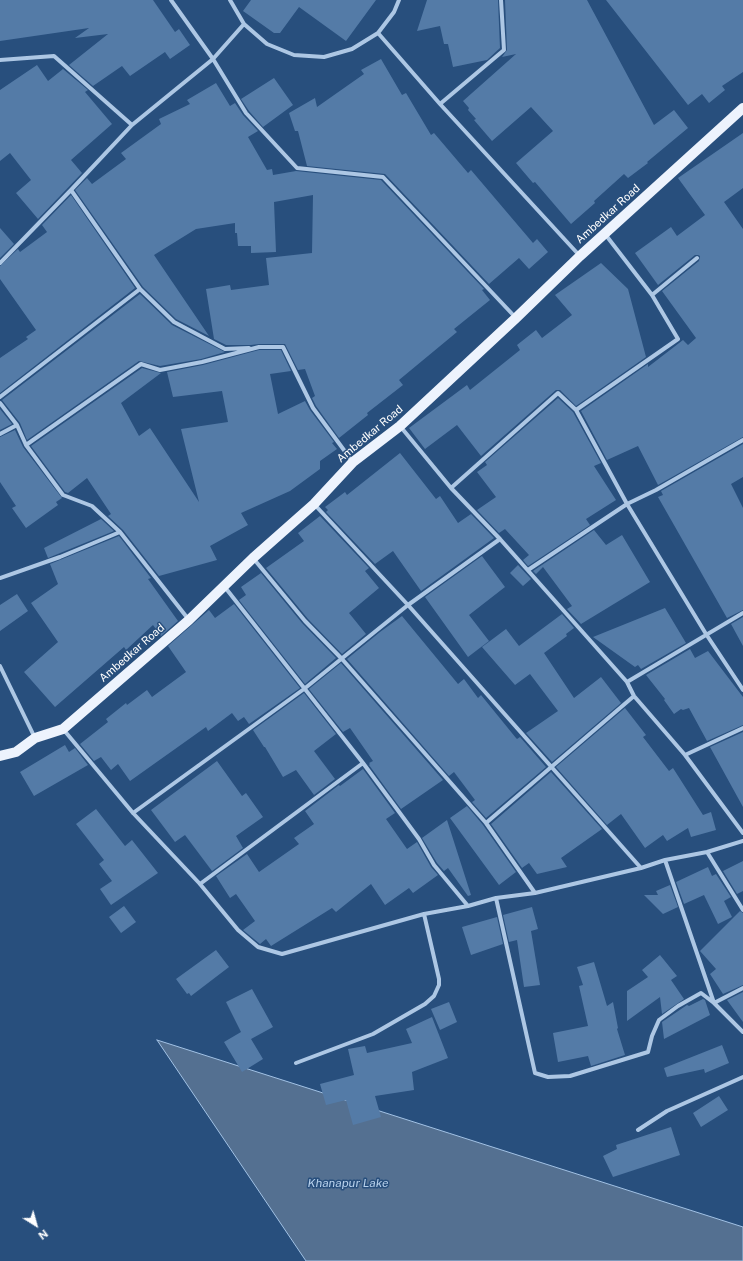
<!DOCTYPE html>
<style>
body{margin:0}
#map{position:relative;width:743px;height:1261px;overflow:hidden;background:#284f7d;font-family:"Public Sans",sans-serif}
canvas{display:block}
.north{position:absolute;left:16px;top:1205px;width:40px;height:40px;-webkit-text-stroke:3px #284f7d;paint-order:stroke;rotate:143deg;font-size:11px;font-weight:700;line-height:16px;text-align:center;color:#fff}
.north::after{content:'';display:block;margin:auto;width:14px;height:18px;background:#fff;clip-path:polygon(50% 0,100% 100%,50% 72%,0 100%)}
</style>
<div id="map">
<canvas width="743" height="1261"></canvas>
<div class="north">N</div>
</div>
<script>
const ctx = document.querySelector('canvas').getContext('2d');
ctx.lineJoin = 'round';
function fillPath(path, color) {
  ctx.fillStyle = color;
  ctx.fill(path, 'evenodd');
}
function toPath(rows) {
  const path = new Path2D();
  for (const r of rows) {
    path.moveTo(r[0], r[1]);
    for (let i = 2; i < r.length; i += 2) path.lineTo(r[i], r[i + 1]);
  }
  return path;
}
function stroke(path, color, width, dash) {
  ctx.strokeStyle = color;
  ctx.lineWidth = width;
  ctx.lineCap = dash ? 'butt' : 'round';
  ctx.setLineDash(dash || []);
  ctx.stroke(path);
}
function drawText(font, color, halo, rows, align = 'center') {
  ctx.font = font + ' "Public Sans",sans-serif';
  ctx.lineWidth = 3;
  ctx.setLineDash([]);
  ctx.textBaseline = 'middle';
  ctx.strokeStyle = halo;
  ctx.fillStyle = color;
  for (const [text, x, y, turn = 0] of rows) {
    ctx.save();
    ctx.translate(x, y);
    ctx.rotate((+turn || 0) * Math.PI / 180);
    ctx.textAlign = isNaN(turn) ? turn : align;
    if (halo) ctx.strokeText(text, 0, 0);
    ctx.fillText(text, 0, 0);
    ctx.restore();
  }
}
const water = toPath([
 [157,1040,743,1227,743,1261,306,1261,157,1040]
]);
const building = toPath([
 [0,0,153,0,175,32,179,29,190,45,170,59,165,52,130,76,122,66,93,86,69,65,108,34,75,38,89,28,0,41],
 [251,0,376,0,346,41,299,7,280,33,274,33,243,11],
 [427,0,498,0,500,48,487,60,453,67,448,44,444,44,440,26,417,31],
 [505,0,587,0,654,125,674,110,688,128,647,162,648,163,628,178,624,174,594,201,595,203,571,224,535,182,533,183,516,163,553,131,531,107,492,141,474,120,476,119,468,110,469,108,463,101,516,54,502,57,507,50],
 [606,0,743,0,743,72,722,86,725,90,709,103,702,94,688,105],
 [381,59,402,95,406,93,431,135,434,133,468,173,471,170,533,243,537,239,548,252,529,269,519,258,489,284,385,174,307,166,298,131,295,131,289,113,315,98,317,107,364,74,361,70],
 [37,65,48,81,63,69,88,90,85,92,112,124,71,160,82,173,38,219,16,193,31,180,10,153,0,161,0,90],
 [274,78,293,105,263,127,249,111,241,99],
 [216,83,230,106,235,103,243,115,258,131,248,137,267,170,272,169,273,175,296,171,381,180,484,289,482,290,490,300,454,329,457,332,399,380,403,385,367,413,368,415,339,438,316,406,312,398,315,396,305,369,298,370,285,344,259,344,251,345,226,345,214,339,206,289,230,285,231,290,269,285,266,258,312,253,313,195,274,202,276,252,251,253,251,246,238,246,237,233,235,233,235,223,196,229,154,255,209,336,176,319,143,287,75,190,87,178,92,184,126,159,121,153,161,124,159,119,190,104,187,100],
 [743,133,743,188,724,202,743,229,743,437,658,485,638,446,607,460,581,411,648,364,648,367,683,340,688,345,696,338,662,291,699,261,700,256,698,255,695,255,658,285,635,253,671,227,677,236,705,215,678,178],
 [71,195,135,288,0,393,0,358,28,339,26,337,36,330,0,279,0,266,18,249,20,252,47,232,42,225],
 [0,228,14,244,0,258],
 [601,263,628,289,646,357,576,406,560,390,556,390,481,456,457,425,425,449,409,428,467,385,470,390,520,350,517,345,536,330,542,338,572,315,555,295],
 [140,294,172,325,225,352,201,359,160,366,139,361,27,440,20,423,2,400],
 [259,350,281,350,291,371,270,374,278,414,305,401,310,410,334,442,332,443,337,449,320,461,320,469,290,491,241,513,248,525,210,546,217,560,159,576,123,530,108,516,111,514,87,478,68,493,65,492,31,446,142,368,161,373,121,403,139,436,150,428,199,502,181,429,228,422,222,391,173,397,167,372,203,365],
 [558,398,573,412,601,463,594,466,616,500,586,519,590,525,528,566,523,560,529,555,505,529,499,533,477,510,496,497,477,472,487,465,485,462],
 [0,409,12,424,0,430],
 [15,430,23,447,62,498,56,502,58,505,26,528,12,508,16,506,0,482,0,437],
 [743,444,743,477,731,484,743,508,743,610,727,618,658,497,663,495,661,491],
 [400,453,436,499,440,496,458,523,471,514,494,538,421,591,393,551,375,564,326,512,328,510,325,507,345,492,347,495],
 [320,516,369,568,365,571,379,588,349,613,366,634,342,654,308,619,266,568,304,541,298,533],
 [101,519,114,531,48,558,44,548],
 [594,530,606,545,622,535,650,582,581,624,567,609,572,606,543,567,536,574,533,571],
 [119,536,151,578,148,579,178,621,161,636,153,625,126,650,124,647,55,707,24,672,58,642,31,603,58,584,50,564],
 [482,556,505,587,469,615,489,641,468,657,425,597],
 [518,565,531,579,523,586,510,573],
 [261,573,302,623,336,658,305,684,239,600,246,595,241,587],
 [17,594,28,611,0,631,0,605],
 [234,604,300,688,249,724,244,717,238,721,232,713,208,731,206,727,130,781,118,764,111,770,101,757,94,761,80,744,108,722,106,719,126,703,127,705,147,690,152,697,186,672,168,646,209,610,215,618],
 [665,608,686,643,641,669,638,665,635,667,593,637],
 [562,614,574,628,566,634,567,636,544,653,574,698,601,677,621,703,552,762,526,733,558,711,530,674,515,685,482,647,506,629,519,646],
 [402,616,458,684,464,679,478,698,481,695,516,738,517,739,520,737,546,767,486,818,472,802,475,800,454,772,449,776,347,659,380,632],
 [743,617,743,646,731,624],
 [690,649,695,658,708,651,743,697,743,725,707,741,689,708,683,710,681,709,674,714,664,700,665,699,646,675],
 [341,663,443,780,401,809,369,765,370,764,369,763,373,761,350,728,343,732,309,689],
 [304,693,336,734,314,751,335,779,314,795,296,770,283,777,265,747,264,747,253,730],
 [625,708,646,735,643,737,669,771,673,768,703,815,711,812,716,830,691,837,688,828,667,841,663,835,645,848,621,814,607,825,556,767],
 [743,732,743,807,710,747],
 [65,745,69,752,75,748,88,765,34,796,20,772],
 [217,761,242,796,246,793,263,817,236,836,243,848,212,871,185,835,175,842,151,810],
 [363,769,395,813,386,819,407,849,417,842,431,867,438,875,413,893,409,888,385,905,371,884,336,912,332,908,271,946,266,939,260,944,243,930,255,921,236,894,230,898,216,876,247,854,259,872,299,844,294,838,314,824,305,811,339,785,340,786],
 [551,772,602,829,561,858,567,867,537,874,529,863,522,868,491,824],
 [467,806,483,825,516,872,499,885,450,818],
 [96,809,125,846,132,840,158,873,111,905,100,889,112,881,99,864,104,860,76,824],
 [447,820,471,895,468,896,448,868,444,871,437,863,422,838],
 [743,861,743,891,737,894,723,871],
 [708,867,712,876,716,874,731,897,724,901,732,917,718,924,704,895,684,904,676,882],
 [670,885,678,907,663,914,644,895,658,895,656,891],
 [124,906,136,922,121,933,109,917],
 [532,907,538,929,531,931,540,985,524,987,517,940,509,942,503,915],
 [740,911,743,913,743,985,723,994,710,974,716,969,700,951],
 [497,917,503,944,471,955,462,927],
 [216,950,229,967,191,996,189,993,187,994,176,979],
 [660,955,677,976,671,980,684,999,662,1014,660,997,627,1021,627,991,648,977,642,970],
 [594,962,607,1006,613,1002,618,1028,617,1029,625,1055,591,1066,588,1056,558,1062,553,1033,588,1026,579,986,583,985,577,967],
 [252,989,273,1027,251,1039,263,1059,242,1072,224,1042,241,1032,226,1002],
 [743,992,743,1022,727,1000],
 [703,999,705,1000,710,1015,664,1039,662,1022,687,1005,689,1006],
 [449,1002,457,1022,440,1030,431,1009],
 [432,1017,448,1058,412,1072,414,1090,375,1096,381,1117,353,1125,346,1100,326,1105,320,1084,354,1075,348,1049,365,1046,367,1053,412,1043,406,1029],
 [722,1045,729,1063,705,1073,704,1069,667,1077,664,1068],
 [719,1096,728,1110,701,1127,693,1113],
 [671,1127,680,1155,613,1177,603,1156,617,1149,616,1145]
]);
const street = toPath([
 [171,0,213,59,244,24],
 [230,0,244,24,267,44,294,55,324,57,352,49,378,33,394,12,399,0],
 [378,33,440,104,579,255],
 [0,60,54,56,132,125],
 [440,104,504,50,501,0],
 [71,190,140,289,174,322,225,349,249,348],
 [0,263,71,190,132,125,213,59,246,113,297,168,383,177,516,318],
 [652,295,697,258],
 [0,397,140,289],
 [0,403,17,425,26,445,63,495,92,506,120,532,189,620],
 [576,410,678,339,652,295,605,234],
 [400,426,451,488,500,539,627,682,634,696,685,755,743,833],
 [0,434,17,425],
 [26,445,141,364,160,370,202,362,259,347,283,347,313,408,352,461],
 [451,488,558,393,576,410,627,504,706,634,743,690],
 [314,504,408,605,641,868],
 [253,558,305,621,342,659,486,823,535,893],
 [528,570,627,504,656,490,743,440],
 [0,578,60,557,120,532],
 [224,586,363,763,419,839,434,865,468,906],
 [0,666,35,738],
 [627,682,743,613],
 [63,729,133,813,200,884,238,930,258,947,282,954,424,914,468,906,496,898,535,893,641,868,665,860,707,852,743,841],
 [685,755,743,728],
 [133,813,304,689,408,605,500,539],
 [486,823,634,696],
 [707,852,743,910],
 [665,860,714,1003,743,1032],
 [200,884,363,763],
 [496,898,535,1073,548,1077,570,1076,648,1052,652,1036,659,1020,678,1006,701,993,714,1003,743,988],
 [296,1063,373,1034,425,1004,434,996,439,985,439,979,424,914],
 [638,1130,667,1111,743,1077]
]);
const primary = toPath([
 [0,756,16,752,35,738,63,729,189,620,253,558,314,504,353,462,400,426,516,318,580,256,743,108]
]);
const streetNames = [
 ["Ambedkar Road",608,214,-42],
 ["Ambedkar Road",370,434,-40],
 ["Ambedkar Road",132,653,-41]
];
const waterNames = [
 ["Khanapur Lake",348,1183]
];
fillPath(water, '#547091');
stroke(water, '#a2c2e5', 1);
fillPath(building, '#547ba7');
stroke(street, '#adc7e4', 4);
stroke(primary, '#edf3fd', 10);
drawText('11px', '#fff', '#284f7d', streetNames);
drawText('italic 12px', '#b8d1ec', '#284f7d', waterNames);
</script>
